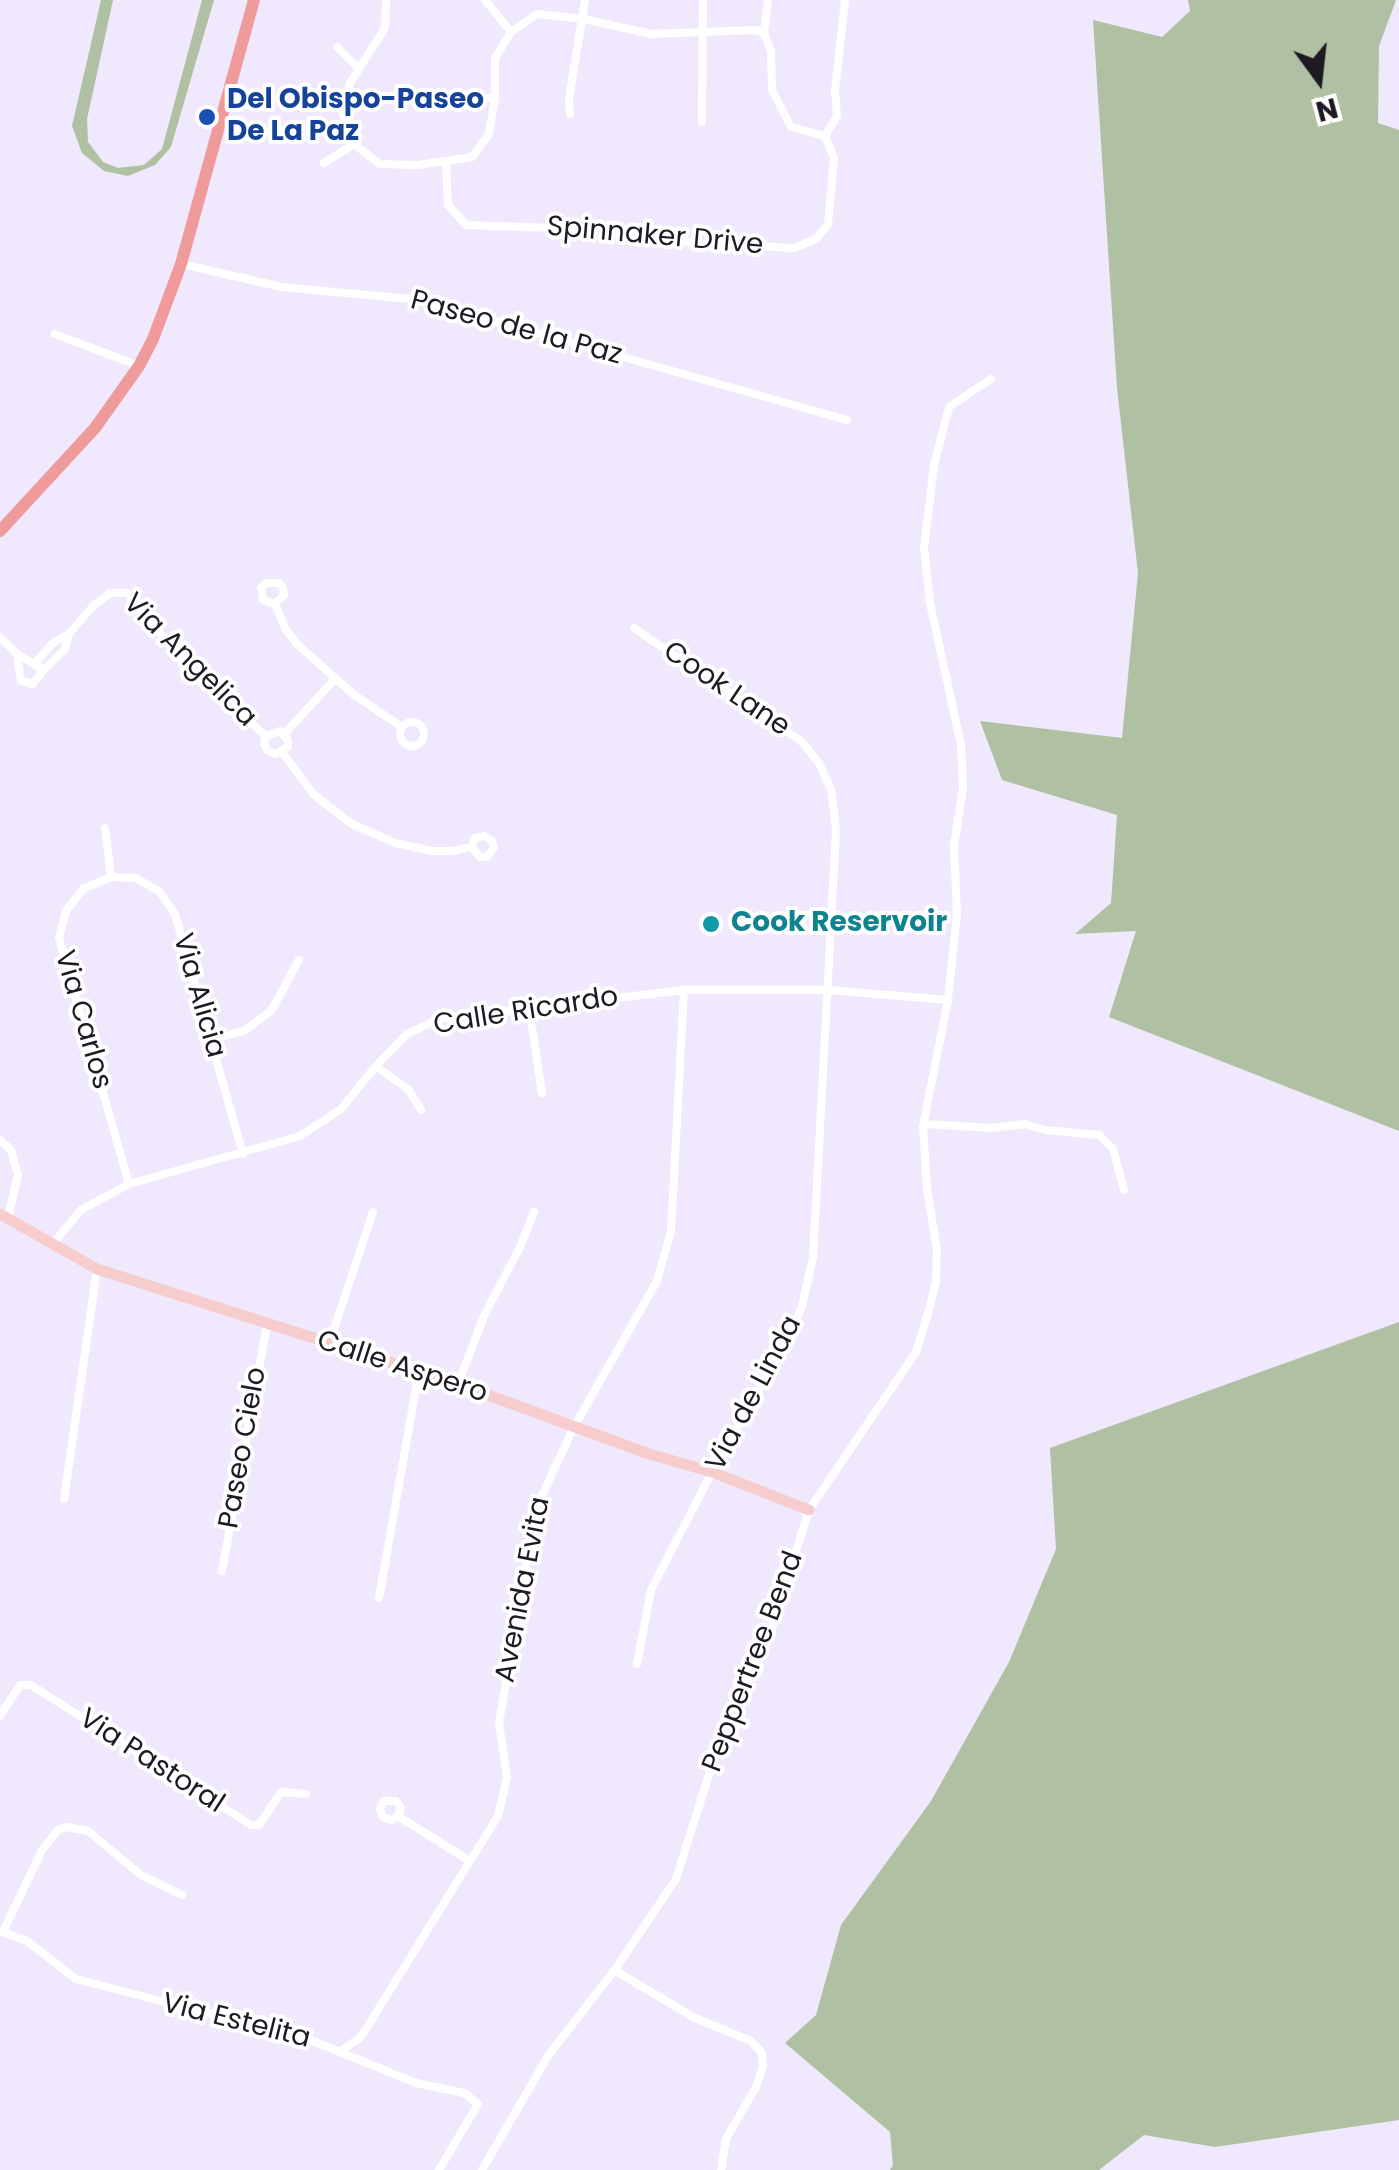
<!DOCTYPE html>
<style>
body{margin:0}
#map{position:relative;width:1399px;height:2170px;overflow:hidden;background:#f0e8fd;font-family:Poppins,sans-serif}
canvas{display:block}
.north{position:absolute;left:1269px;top:30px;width:100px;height:100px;-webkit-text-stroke:8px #fff;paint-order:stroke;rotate:165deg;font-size:28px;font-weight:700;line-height:40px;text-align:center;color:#1d1a23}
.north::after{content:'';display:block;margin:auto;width:35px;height:45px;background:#1d1a23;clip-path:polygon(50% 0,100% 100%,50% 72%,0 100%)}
</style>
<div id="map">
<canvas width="1399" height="2170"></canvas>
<div class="north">N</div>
</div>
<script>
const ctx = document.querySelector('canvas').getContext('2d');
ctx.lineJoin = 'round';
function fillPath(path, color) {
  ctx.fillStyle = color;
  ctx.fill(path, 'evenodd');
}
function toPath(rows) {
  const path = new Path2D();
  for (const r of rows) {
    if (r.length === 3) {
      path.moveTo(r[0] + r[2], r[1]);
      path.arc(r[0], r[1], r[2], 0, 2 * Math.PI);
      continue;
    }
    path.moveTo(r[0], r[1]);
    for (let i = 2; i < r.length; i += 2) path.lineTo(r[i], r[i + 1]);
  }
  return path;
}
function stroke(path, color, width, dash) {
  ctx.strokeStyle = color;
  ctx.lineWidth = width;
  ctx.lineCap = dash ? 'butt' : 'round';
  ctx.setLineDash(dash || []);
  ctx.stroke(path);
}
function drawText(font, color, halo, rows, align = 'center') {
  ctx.font = font + ' Poppins,sans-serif';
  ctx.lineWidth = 8;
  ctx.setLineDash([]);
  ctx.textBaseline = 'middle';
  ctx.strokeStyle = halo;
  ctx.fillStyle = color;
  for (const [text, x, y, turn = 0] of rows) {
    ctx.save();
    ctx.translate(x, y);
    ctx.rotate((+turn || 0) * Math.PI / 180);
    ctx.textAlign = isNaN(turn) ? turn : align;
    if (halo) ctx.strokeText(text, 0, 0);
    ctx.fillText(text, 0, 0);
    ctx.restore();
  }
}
const green = toPath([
 [101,0,113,0,87,119,88,142,103,162,118,168,144,165,162,149,202,0,214,0,171,147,155,165,128,176,104,171,82,153,72,126],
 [1188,0,1396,0,1379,46,1378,123,1399,130,1399,1131,1109,1017,1136,931,1075,934,1111,903,1117,815,1002,780,980,721,1122,738,1138,573,1117,388,1093,20,1162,37,1190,11],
 [1399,1322,1399,2120,1215,2147,1144,2135,1099,2170,890,2170,893,2165,890,2132,785,2043,816,2015,841,1925,931,1801,1009,1662,1056,1549,1050,1448]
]);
const street = toPath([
 [386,0,385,28,350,83,342,111,354,144,380,164,418,165,472,157,489,134,495,98,495,58,511,32,537,14,584,19,651,34,756,30,764,33],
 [485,0,511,32],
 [768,0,764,33,771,51,772,90,791,127,825,136],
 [337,47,358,68],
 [428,98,495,98],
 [570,114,569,99,585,0],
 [702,122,703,0],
 [446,162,448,205,466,225,641,231,692,243,794,248,816,239,828,225,834,158,825,136,837,116,835,90,845,0],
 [324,163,354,144],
 [181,264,282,287,420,300,847,420],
 [55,334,139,366],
 [275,604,284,595,283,588,279,583,266,583,261,588,263,600,275,604,286,630,297,644,353,694,402,727],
 [634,628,801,741,819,763,831,789,836,830,813,1258,802,1306,784,1347,712,1472,651,1590,637,1664],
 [0,637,17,654,39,667,41,673,33,684,21,681,17,654],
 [35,663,54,642,69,634],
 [41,673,65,649,69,634,93,606,110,593,127,593,194,674,266,736,264,744,268,751,275,754,288,747,288,740,280,731,266,736],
 [412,734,12],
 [285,733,335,679],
 [283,753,313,794,352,824,395,843,432,851,453,851,471,847,475,838,484,836,492,841,494,847,487,857,480,857,471,847],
 [105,828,111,877],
 [529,1007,542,1093],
 [211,1039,244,1031,271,1011,299,960],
 [376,1066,409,1090,421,1110],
 [924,1124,992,1128,1024,1124,1045,1130,1099,1135,1113,1149,1124,1190],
 [0,1140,11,1150,18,1175,8,1218],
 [129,1184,59,938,66,911,83,889,111,877,135,878,159,891,175,914,243,1154],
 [54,1242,81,1210,129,1184,300,1136,341,1109,376,1066,407,1034,439,1019,684,990,829,990,948,1000],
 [329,1344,373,1212],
 [458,1384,484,1316,520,1247,534,1212],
 [64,1499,97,1269],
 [222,1571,267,1325],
 [379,1598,419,1371],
 [0,1716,20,1685,31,1685,251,1825,259,1825,281,1792,306,1794],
 [398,1816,401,1808,396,1801,384,1801,380,1809,383,1817,391,1820,398,1816,470,1861],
 [0,1931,27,1941,76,1979,308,2039,416,2083,464,2093,478,2104,439,2170],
 [3,1932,42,1850,58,1830,66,1827,88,1831,141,1875,182,1895],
 [614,1970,695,2018,751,2041,762,2053,763,2067,756,2087,726,2139,721,2170],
 [341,2051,361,2037,498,1816,507,1778,499,1723,536,1508,574,1427,657,1281,671,1231,684,990],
 [482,2170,548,2056,616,1968,676,1879,731,1705,768,1641,809,1510,916,1352,929,1310,936,1281,937,1251,927,1188,923,1126,948,1000,957,914,954,846,963,788,961,745,930,603,924,548,934,465,949,407,991,379]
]);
const secondary = toPath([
 [0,1214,97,1269,458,1384,649,1454,712,1472,809,1510]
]);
const primary = toPath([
 [0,531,95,428,139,366,153,339,181,264,254,0]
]);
const markers = [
 [207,117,10,"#1a4fb4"],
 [711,924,10,"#0f9aa8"]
];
const transitNames = [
 ["Del Obispo-Paseo",227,101],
 ["De La Paz",227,133]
];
const streetNames = [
 ["Spinnaker Drive",655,237,5],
 ["Paseo de la Paz",516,329,15],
 ["Via Angelica",189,661,45],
 ["Cook Lane",726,690,34],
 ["Via Alicia",198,996,74],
 ["Calle Ricardo",526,1012,-9],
 ["Via Carlos",82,1020,74],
 ["Calle Aspero",402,1368,18],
 ["Via de Linda",755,1394,-62],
 ["Paseo Cielo",244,1448,-80],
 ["Avenida Evita",524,1590,-79],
 ["Peppertree Bend",754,1662,-69],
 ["Via Pastoral",151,1762,33],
 ["Via Estelita",236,2022,14]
];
const cultureNames = [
 ["Cook Reservoir",731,924]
];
fillPath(green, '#afc1a2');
stroke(street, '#fff', 8);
stroke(secondary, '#f7cccd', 11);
stroke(primary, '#ef9a9b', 12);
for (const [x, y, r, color] of markers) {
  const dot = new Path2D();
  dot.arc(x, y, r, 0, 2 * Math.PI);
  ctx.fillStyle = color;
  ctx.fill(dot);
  stroke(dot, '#fff', 4);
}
drawText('bold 28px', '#164399', '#fff', transitNames, 'left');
drawText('28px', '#1d1a23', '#fff', streetNames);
drawText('bold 28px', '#0d838f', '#fff', cultureNames, 'left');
</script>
